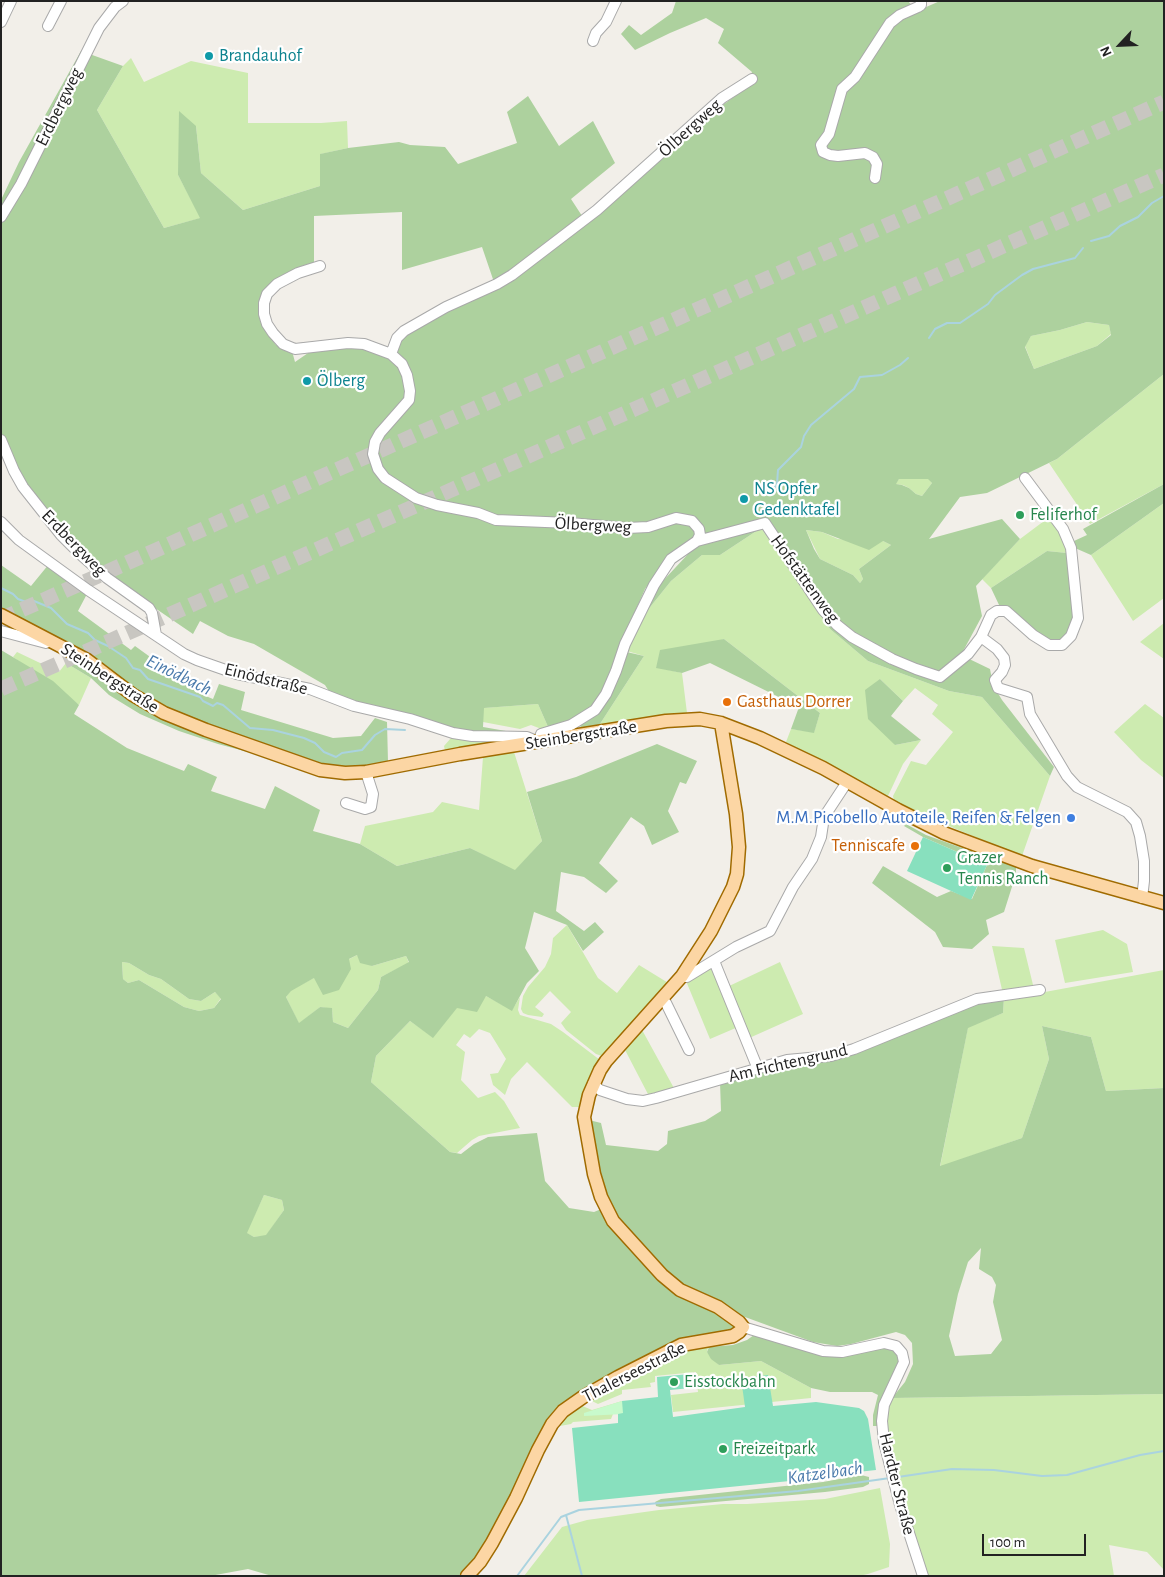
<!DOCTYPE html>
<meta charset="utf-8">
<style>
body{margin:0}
#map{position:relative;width:1165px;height:1577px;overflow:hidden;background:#f2efe9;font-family:"Alegreya Sans",sans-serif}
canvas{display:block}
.frame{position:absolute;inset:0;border:2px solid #222;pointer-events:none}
.north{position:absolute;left:1095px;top:20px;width:50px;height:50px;-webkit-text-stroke:4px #fff;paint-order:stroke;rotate:245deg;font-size:14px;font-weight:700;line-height:20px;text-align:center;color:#222}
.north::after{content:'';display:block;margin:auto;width:18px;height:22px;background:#222;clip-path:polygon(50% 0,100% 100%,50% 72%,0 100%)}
.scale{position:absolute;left:982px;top:1534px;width:104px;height:22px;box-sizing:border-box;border:2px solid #222;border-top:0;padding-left:6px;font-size:15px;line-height:18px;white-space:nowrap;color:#222;-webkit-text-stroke:4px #fff;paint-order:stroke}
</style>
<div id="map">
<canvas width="1165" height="1577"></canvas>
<div class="frame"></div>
<div class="north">N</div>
<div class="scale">100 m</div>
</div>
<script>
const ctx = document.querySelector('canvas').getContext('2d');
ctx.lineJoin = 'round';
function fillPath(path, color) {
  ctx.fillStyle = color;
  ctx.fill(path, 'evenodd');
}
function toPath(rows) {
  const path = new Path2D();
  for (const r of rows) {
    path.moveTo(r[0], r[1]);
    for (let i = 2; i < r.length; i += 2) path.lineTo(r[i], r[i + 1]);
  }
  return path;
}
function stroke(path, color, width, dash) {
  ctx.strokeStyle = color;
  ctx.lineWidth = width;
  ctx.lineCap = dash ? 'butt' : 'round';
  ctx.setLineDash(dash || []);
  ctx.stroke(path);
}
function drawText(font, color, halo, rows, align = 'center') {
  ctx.font = font + ' "Alegreya Sans",sans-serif';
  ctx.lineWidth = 4.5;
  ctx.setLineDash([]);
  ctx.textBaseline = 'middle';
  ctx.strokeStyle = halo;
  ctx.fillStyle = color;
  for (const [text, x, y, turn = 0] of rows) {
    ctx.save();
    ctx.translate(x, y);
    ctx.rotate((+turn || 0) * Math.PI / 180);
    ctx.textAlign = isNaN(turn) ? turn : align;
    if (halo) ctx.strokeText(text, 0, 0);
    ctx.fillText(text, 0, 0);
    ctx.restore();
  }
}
const grass = toPath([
 [131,58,144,82,191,61,248,73,248,123,321,123,347,121,348,148,321,154,320,186,243,210,201,173,196,126,178,175,201,218,164,228,97,110,123,66],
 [1087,322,1109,325,1111,334,1097,346,1034,369,1025,346,1031,336,1060,330],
 [1164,374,1164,484,1090,524,1049,463,1057,459],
 [899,479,929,479,932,483,922,496,916,494,909,488,903,485,895,484],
 [1164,503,1164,598,1133,621,1091,555],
 [1048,518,1064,538,1067,553,1047,551,991,588,982,579,1020,539],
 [761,528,830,629,868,661,949,691,982,697,1050,776,1022,856,956,829,894,801,893,796,911,761,926,765,953,732,932,714,938,705,915,688,903,701,880,679,895,745,921,740,903,764,888,796,885,797,786,742,791,729,814,732,820,713,724,639,656,667,682,673,687,713,598,727,644,656,627,651,639,621,671,581,702,555,720,555],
 [806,530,822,532,838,539,883,541,891,545,859,569,863,579,860,583,853,575,820,559],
 [1164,623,1164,659,1140,642],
 [17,652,59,672,66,663,91,678,79,705,13,657],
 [538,704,549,729,544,730,531,725,520,729,483,722,483,708],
 [1145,704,1164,718,1164,778,1141,760,1114,732],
 [451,738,472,738,516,740,445,751,444,746],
 [514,752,542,841,515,871,470,848,397,866,360,844,365,826,433,812,442,802,479,810,483,757],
 [567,925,598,978,617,993,639,965,670,984,605,1057,596,1054,566,1030,561,1023,571,1012,550,991,535,1007,544,1014,542,1017,528,1015,523,1013,521,1009,523,996,528,987,545,967,551,954,553,938],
 [1103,930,1127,944,1133,972,1065,983,1055,940],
 [992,946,1024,948,1034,989,1003,994],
 [357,955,372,966,406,956,409,963,381,977,378,990,348,1028,333,1022,332,1009,320,1007,299,1024,286,997,291,990],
 [122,962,129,963,149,975,161,979,189,999,201,1001,215,992,221,998,214,1008,199,1011,184,1007,139,980,128,983,123,979],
 [780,962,803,1014,747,1039,727,987],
 [712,965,738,1027,710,1039,686,981],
 [1164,970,1164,1088,1106,1091,1091,1037,1042,1026,1049,1059,1022,1138,940,1167,968,1027,1003,1013,1004,997,1034,994],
 [486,996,512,1010,520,997,518,1010,520,1015,551,1024,563,1032,600,1060,584,1107,572,1107,527,1062,511,1079,505,1095,493,1085,490,1074,498,1073,506,1059,490,1033,479,1029,470,1038,464,1034,456,1045,465,1052,461,1080,478,1098,495,1092,504,1101,520,1128,479,1136,472,1140,457,1153,450,1152,371,1082,376,1056,410,1021,433,1037,457,1007],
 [641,1028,675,1090,650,1098,624,1048],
 [264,1195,282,1200,284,1210,266,1236,254,1237,246,1233],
 [709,1343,707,1352,719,1365,761,1361,811,1388,811,1398,673,1412,671,1395,698,1392,696,1372,655,1376,655,1382,650,1383,651,1387,622,1390,622,1394,598,1404,592,1401,592,1398,682,1348],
 [1164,1394,1164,1570,1147,1552,1109,1545,1114,1576,928,1576,915,1543,885,1426,887,1413,892,1398],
 [622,1401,624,1414,613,1414,611,1419,573,1422,571,1424,560,1426,558,1424,568,1412,580,1405,592,1410],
 [880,1488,890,1544,889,1567,868,1574,859,1576,524,1576,562,1527,587,1520,659,1510,723,1504,747,1504,825,1499]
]);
const forest = toPath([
 [676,1,908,1,917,11,940,1,1164,1,1164,374,1057,459,987,493,960,497,929,539,1002,519,1020,539,976,586,982,616,961,655,990,669,993,685,1002,700,1054,767,1050,776,982,697,949,691,868,661,830,629,761,528,720,555,702,555,671,581,639,621,661,583,689,553,671,553,645,589,618,650,644,656,598,727,585,729,570,721,549,729,538,704,484,708,483,727,523,734,454,731,379,710,330,693,325,685,254,644,228,636,200,621,193,634,108,576,63,534,14,467,1,431,1,200,19,162,81,51,123,66,97,110,164,228,200,218,178,175,179,111,196,126,201,173,243,210,320,186,320,154,348,148,399,142,410,145,445,147,458,164,517,143,507,112,528,96,559,146,593,121,615,163,571,199,586,222,700,122,747,87,752,72,718,43,724,29,706,18,670,33,635,50,621,34,629,25,641,35,672,13],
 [402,212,402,270,482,247,496,288,409,330,391,354,341,345,311,351,295,362,292,351,276,345,264,328,264,291,314,264,314,216],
 [1087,322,1109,325,1111,335,1097,346,1034,369,1025,347,1031,336,1060,330],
 [899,479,928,479,932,483,922,496,916,494,909,488,902,485,896,484],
 [806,530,822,532,869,550,883,541,891,545,859,569,863,579,860,583,853,575,820,559,814,549],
 [1164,484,1164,503,1091,555,1075,548,1074,541,1087,535,1083,529],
 [1047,551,1067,553,1075,618,1068,634,1059,641,1049,642,1000,607,991,588],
 [49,564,88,592,78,611,131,650,135,646,164,667,199,680,196,692,213,699,219,684,245,692,241,710,333,738,361,736,375,718,387,722,388,762,358,767,338,767,321,765,175,714,1,610,1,565,31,586],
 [724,639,820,713,814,733,791,729,799,707,710,663,682,673,656,668,660,650],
 [1,650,53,681,79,705,74,714,127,748,184,771,188,764,217,777,211,791,265,809,275,786,320,810,313,831,360,844,397,866,470,848,515,870,542,841,527,792,576,777,657,744,697,761,686,784,680,782,668,811,679,832,652,845,644,826,631,817,599,863,618,881,606,893,584,877,561,872,556,911,584,931,595,922,604,932,583,951,567,925,534,912,525,948,539,971,527,983,512,1011,486,996,477,1012,457,1008,433,1038,410,1021,376,1056,371,1082,450,1152,461,1154,474,1144,488,1137,537,1133,545,1181,569,1208,594,1212,611,1205,598,1174,589,1122,593,1121,601,1123,606,1145,658,1151,667,1144,668,1131,705,1121,721,1111,720,1082,768,1068,824,1059,976,1001,1004,997,1003,1013,968,1028,940,1166,1022,1138,1049,1059,1042,1026,1091,1037,1106,1091,1164,1088,1164,1394,892,1398,905,1382,913,1364,912,1343,905,1335,896,1332,851,1344,837,1346,813,1342,745,1317,731,1329,676,1341,659,1350,604,1379,559,1408,492,1533,471,1565,458,1576,272,1576,248,1569,210,1576,1,1576],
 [357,955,360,963,372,966,406,956,409,962,381,977,378,990,348,1028,333,1022,332,1008,320,1007,299,1023,286,997,291,991,314,978,323,995,339,990,351,969,349,959],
 [122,962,129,963,149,975,161,979,189,999,201,1001,215,992,221,999,214,1008,199,1011,184,1007,139,980,128,983,123,979],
 [264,1195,282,1200,284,1210,266,1235,254,1237,247,1233],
 [981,1248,979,1269,992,1277,996,1285,993,1302,1002,1340,991,1354,955,1356,949,1336,958,1294,968,1262],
 [69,655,112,684,263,756,218,744,179,731,140,714,109,695,91,678,66,663],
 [880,679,903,701,891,716,921,740,895,745,868,719,865,690],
 [906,824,926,835,987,857,991,855,1016,864,1016,874,1004,912,986,920,989,934,972,949,943,947,935,932,872,883,883,866,937,897,951,891,972,899,987,865,923,837,904,826],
 [754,1335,762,1335,812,1351,881,1347,896,1351,899,1357,899,1364,878,1426,873,1426,873,1415,878,1395,872,1392,830,1392,811,1388,761,1361,719,1365,711,1359,707,1352,709,1347,733,1345,747,1340],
 [861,1475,869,1477,869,1484,863,1487,825,1492,660,1507,656,1506,655,1502,661,1499,823,1482]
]);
const park = toPath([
 [622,1401,624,1414,584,1416,584,1413]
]);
const pitch = toPath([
 [923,837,987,865,971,900,907,871],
 [690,1374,691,1388,670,1390,673,1417,745,1407,741,1378,768,1375,773,1406,816,1402,859,1408,864,1411,868,1419,876,1470,821,1476,820,1478,579,1502,572,1428,618,1423,618,1414,623,1413,622,1401,658,1397,657,1377]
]);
const stream = toPath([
 [1091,241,1109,236,1120,226,1138,217,1152,203,1164,196],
 [929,338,935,329,947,323,960,323,988,304,995,295,1022,275,1033,269,1075,258,1083,248],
 [770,495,777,484,778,470,801,447,804,436,811,425,854,389,860,377,882,375,900,365,908,358],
 [1,588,13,594,18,599,26,602,34,601,51,608,67,624,88,633,95,640,108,646,126,658,133,668,140,670,148,679,200,697,203,701,213,706,217,703,223,705,250,728,273,730,304,738,315,743,324,752,336,757,342,753,362,750,375,735,385,729,405,730],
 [898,1477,952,1469,994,1470,1042,1476,1067,1475,1140,1455,1164,1451],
 [566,1515,582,1576],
 [517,1576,561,1517,579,1510,798,1491,890,1478]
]);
const highwayTunnel = toPath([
 [1,619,1164,102],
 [1,689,1164,175]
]);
const minor = toPath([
 [1,22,11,1],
 [48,26,61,1],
 [593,41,596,33,606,22,616,1],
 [875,178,877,164,873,157,865,153,838,156,830,155,823,152,821,145,829,134,842,89,855,77,890,23,900,15,918,7,921,5,921,1],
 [1,217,21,184,99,28,115,7,123,1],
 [320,266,298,273,277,284,267,294,264,303,264,314,267,324,273,333,283,344,295,349,348,343,364,344,391,354,397,338,404,331,446,307,497,284,512,275,597,210,722,98,752,79],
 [1,440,14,471,23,487,61,535,80,554,107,578,149,608,152,613,156,635],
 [1,522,19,540,88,590,184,654,197,660,237,674,310,689,354,706,410,719,453,733,472,736,527,737,539,742,541,734,571,725,595,710,606,694,616,671,625,644,654,585,671,559,697,541,700,535,699,529,692,521,676,518,648,527,627,528,570,523,496,520,478,513,437,505,416,498,385,478,378,469,373,454,375,442,380,433,409,400,410,391,407,375,402,364,391,354],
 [697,541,765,523,823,610,837,625,852,637,892,659,916,669,940,677,968,654,981,637,991,615,997,611,1006,611,1033,635,1049,645,1062,645,1071,636,1078,618,1071,548,1063,529,1025,478],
 [1,631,46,643],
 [981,637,997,649,1004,658,1005,665,1002,672,995,680,998,688,1027,697,1030,714,1067,776,1077,787,1127,812,1136,822,1140,836,1144,861,1144,881,1142,898],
 [346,803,365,809,371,807,373,794,366,772],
 [714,961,758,1069],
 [682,976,687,977,736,947,770,931,793,887,812,859,821,837,824,817,847,782],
 [662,1000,666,1003,689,1050],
 [593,1084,600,1090,627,1099,643,1101,656,1098,787,1060,831,1056,854,1049,977,999,1040,990],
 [743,1327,823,1351,842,1352,884,1343,896,1346,902,1353,904,1362,884,1405,882,1421,884,1442,900,1505,923,1576]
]);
const major = toPath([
 [1,615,87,660,133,695,164,713,206,730,320,770,345,773,366,772,460,754,666,721,700,719,721,723,760,738,823,768,898,810,944,833,1032,866,1164,903],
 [467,1576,480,1562,492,1543,516,1498,538,1450,552,1424,563,1411,583,1397,618,1377,681,1345,733,1336,739,1332,743,1327,739,1322,718,1307,680,1290,662,1275,613,1221,601,1197,594,1174,584,1117,589,1095,600,1070,606,1061,682,976,711,931,733,887,737,874,739,847,736,814,721,723]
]);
const markers = [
 [209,56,5,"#0f9aa8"],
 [307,381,5,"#0f9aa8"],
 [744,499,5,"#0f9aa8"],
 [1020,515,5,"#2e9e5b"],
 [727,702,5,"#e8710a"],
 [1071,818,5,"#3f7fe0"],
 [915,846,5,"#e8710a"],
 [947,868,5,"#2e9e5b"],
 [674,1382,5,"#2e9e5b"],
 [723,1449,5,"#2e9e5b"]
];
const cultureNames = [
 ["Brandauhof",219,56],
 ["Ölberg",317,381],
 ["NS Opfer",754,489],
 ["Gedenktafel",754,510]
];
const streetNames = [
 ["Erdbergweg",59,107,-64],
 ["Ölbergweg",690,128,-42],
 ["Ölbergweg",593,525,3],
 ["Erdbergweg",74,543,46],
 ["Hofstättenweg",805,579,54],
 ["Steinbergstraße",110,678,33],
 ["Einödstraße",266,679,14],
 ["Steinbergstraße",581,735,-9],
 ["Am Fichtengrund",788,1063,-13],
 ["Thalerseestraße",634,1372,-27],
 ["Hardter Straße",897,1484,76]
];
const leisureNames = [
 ["Feliferhof",1030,515],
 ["Grazer",957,858],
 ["Tennis Ranch",957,879],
 ["Eisstockbahn",684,1382],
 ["Freizeitpark",733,1449]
];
const foodNames = [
 ["Gasthaus Dorrer",737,702],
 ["Tenniscafe",905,846,"right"]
];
const shopNames = [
 ["M.M.Picobello Autoteile, Reifen & Felgen",1061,818]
];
const waterNames = [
 ["Einödbach",179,675,26],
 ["Katzelbach",825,1473,-8]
];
fillPath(grass, '#cdebb0');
fillPath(forest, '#add19e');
fillPath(park, '#c8facc');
fillPath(pitch, '#88e0be');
stroke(stream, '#aad3df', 2);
stroke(highwayTunnel, '#c8c6c1', 15, [15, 8]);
stroke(minor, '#a9a9a9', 12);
stroke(major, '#a06b00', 15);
stroke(minor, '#fff', 10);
stroke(major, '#fcd6a4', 12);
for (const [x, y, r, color] of markers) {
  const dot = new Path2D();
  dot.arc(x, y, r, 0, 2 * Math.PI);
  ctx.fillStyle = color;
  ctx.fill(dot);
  stroke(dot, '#fff', 2);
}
drawText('18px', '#0d838f', '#fff', cultureNames, 'left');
drawText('18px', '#222', '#fff', streetNames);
drawText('18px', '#27864d', '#fff', leisureNames, 'left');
drawText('18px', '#c56008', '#fff', foodNames, 'left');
drawText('18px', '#366cbe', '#fff', shopNames, 'right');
drawText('italic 19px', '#4a7aab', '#fff', waterNames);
</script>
